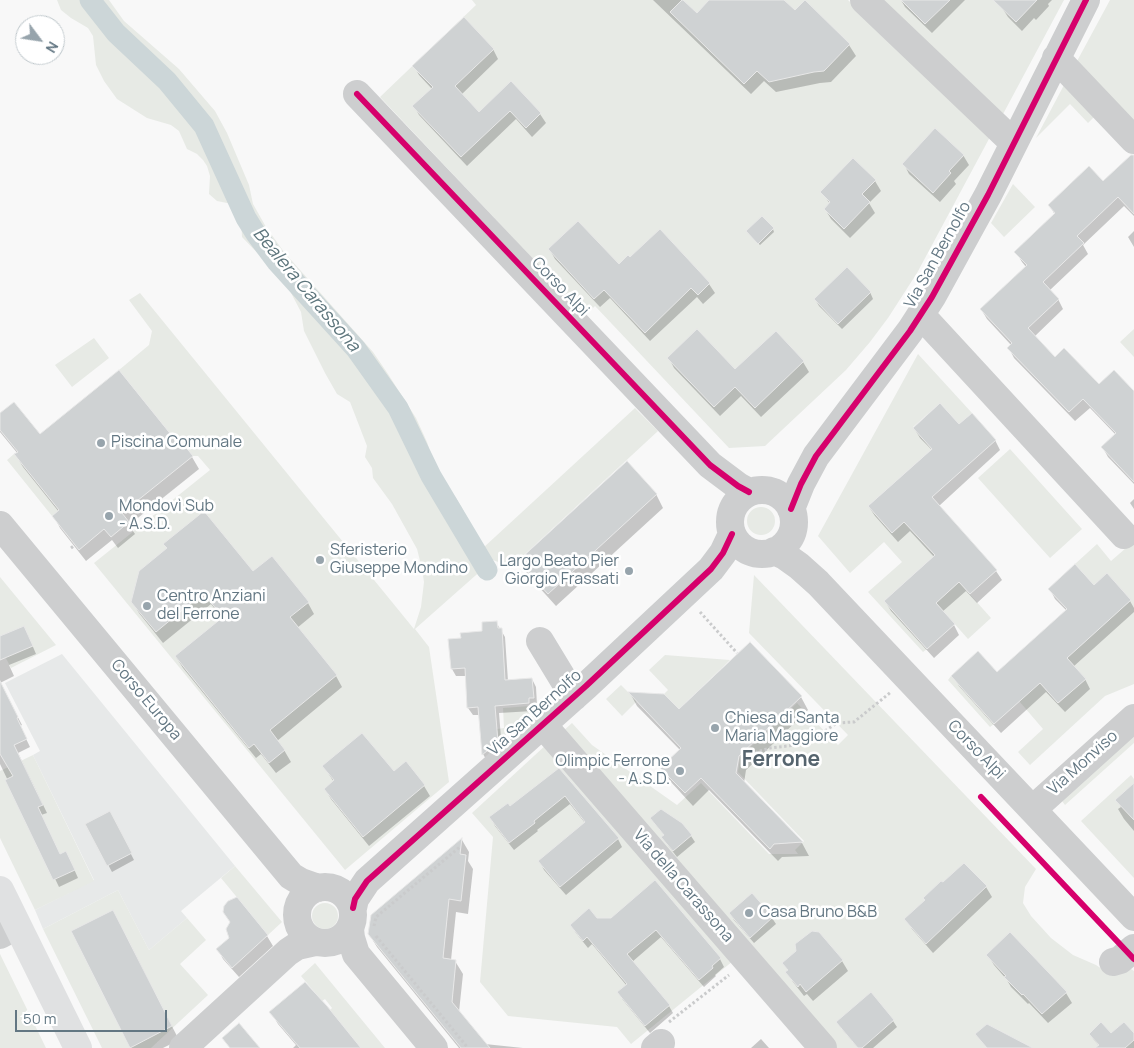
<!DOCTYPE html>
<meta charset="utf-8">
<style>
body{margin:0}
#map{position:relative;width:1134px;height:1048px;overflow:hidden;background:#f8f8f8;font-family:Manrope,sans-serif}
canvas{display:block}
.north{position:absolute;left:15px;top:15px;width:50px;height:50px;box-sizing:border-box;background:#fff;border:1px solid #c1c9cd;border-radius:50%;rotate:121deg;font-size:14px;font-weight:700;line-height:20px;text-align:center;color:#637783}
.north::after{content:'';display:block;margin:auto;width:18px;height:22px;background:#97a4ac;clip-path:polygon(50% 0,100% 100%,50% 72%,0 100%)}
.scale{position:absolute;left:15px;top:1010px;width:152px;height:22px;box-sizing:border-box;border:2px solid #637783;border-top:0;padding-left:6px;font-size:15px;line-height:18px;white-space:nowrap;color:#637783;-webkit-text-stroke:4px #fff;paint-order:stroke}
</style>
<div id="map">
<canvas width="1134" height="1048"></canvas>
<div class="north">N</div>
<div class="scale">50 m</div>
</div>
<script>
const ctx = document.querySelector('canvas').getContext('2d');
ctx.lineJoin = 'round';
function fillPath(path, color) {
  ctx.fillStyle = color;
  ctx.fill(path, 'evenodd');
}
function toPath(rows) {
  const path = new Path2D();
  for (const r of rows) {
    if (r.length === 3) {
      path.moveTo(r[0] + r[2], r[1]);
      path.arc(r[0], r[1], r[2], 0, 2 * Math.PI);
      continue;
    }
    path.moveTo(r[0], r[1]);
    for (let i = 2; i < r.length; i += 2) path.lineTo(r[i], r[i + 1]);
  }
  return path;
}
function stroke(path, color, width, dash) {
  ctx.strokeStyle = color;
  ctx.lineWidth = width;
  ctx.lineCap = dash ? 'butt' : 'round';
  ctx.setLineDash(dash || []);
  ctx.stroke(path);
}
function drawText(font, color, halo, rows, align = 'center') {
  ctx.font = font + ' Manrope,sans-serif';
  ctx.lineWidth = 5;
  ctx.setLineDash([]);
  ctx.textBaseline = 'middle';
  ctx.strokeStyle = halo;
  ctx.fillStyle = color;
  for (const [text, x, y, turn = 0] of rows) {
    ctx.save();
    ctx.translate(x, y);
    ctx.rotate((+turn || 0) * Math.PI / 180);
    ctx.textAlign = isNaN(turn) ? turn : align;
    if (halo) ctx.strokeText(text, 0, 0);
    ctx.fillText(text, 0, 0);
    ctx.restore();
  }
}
const built = toPath([
 [62,654,235,866,181,911,187,918,149,950,118,890,43,929,35,910,94,880,33,755,40,751,5,683]
]);
const green = toPath([
 [57,0,109,0,124,21,179,69,215,111,227,133,249,185,253,204,266,227,284,252,373,352,388,374,416,418,427,442,435,466,461,506,483,548,635,408,658,431,511,567,493,560,415,629,429,647,449,782,345,870,94,563,210,470,198,456,193,456,180,440,177,442,119,370,149,345,152,331,129,300,140,293,414,629,421,607,424,582,422,569,417,549,392,504,373,478,372,468,365,457,367,446,350,402,337,394,325,373,304,331,301,312,290,291,266,262,242,237,241,219,232,204,217,201,209,194,210,176,207,166,203,160,197,154,187,149,179,131,171,125,147,118,117,99,104,81,96,65,93,36,88,28,71,18,61,10],
 [472,0,848,0,990,137,917,273,888,318,870,342,846,370,765,446,729,448,595,306,586,315,380,97,476,5],
 [880,0,1064,0,1002,116],
 [1110,0,1134,0,1134,123,1076,63],
 [1064,85,1094,117,1088,123,1070,104,1036,138],
 [1013,184,1035,207,1004,237,991,223],
 [1134,329,1134,357,1120,342],
 [94,338,109,358,72,387,55,365],
 [918,354,972,413,959,424,940,403,913,427,932,449,868,506,892,533,904,522,935,555,884,601,927,649,923,652,868,592,902,562,884,542,850,573,818,536],
 [1010,449,1082,529,1050,558,978,478],
 [14,454,59,510,52,516,7,460],
 [761,521,14],
 [1134,541,1134,684,1105,696,1030,765,1018,752,1043,729,1019,701,1039,682,1059,703,1085,679,1067,658,1131,600,1107,574,1094,585,1075,564,1097,544,1111,561],
 [754,575,1036,869,1025,887,1023,903,1031,916,1051,938,1073,955,1096,965,1111,975,1131,969,1134,971,1134,1048,836,1048,562,732,572,723,592,745,677,805,701,783,769,854,798,854,795,850,804,841,738,772,740,757,797,703,838,745,848,735,749,633],
 [0,577,56,645,11,668,0,647],
 [959,582,991,618,968,639,936,603],
 [665,655,730,660,679,709,664,694,668,690,649,670],
 [951,676,994,724,990,727,948,680],
 [621,685,637,701,622,716,606,699],
 [541,705,498,742,497,729,504,728,503,708],
 [1134,730,1134,743,1065,805,1059,797],
 [547,744,733,961,631,1044,617,1027,508,1016,480,982,493,837,472,813],
 [33,755,94,881,35,910,0,838,0,771],
 [1131,775,1134,779,1134,878,1081,821],
 [235,866,282,922,268,935,221,878],
 [118,890,149,950,187,918,206,940,180,964,208,995,151,1048,102,1048,43,929],
 [325,916,13],
 [0,954,46,1048,0,1048],
 [315,963,385,1048,361,1048,330,1010,332,1008,325,999,322,1001,301,976]
]);
const shadow = toPath([
 [653,0,682,0,697,15,711,0,783,0,795,12,805,2,849,45,856,56,831,82,820,83,776,92,764,81,751,94],
 [901,0,965,0,932,33,905,7],
 [997,0,1052,0,1048,4,1049,6,1036,20,1034,18,1022,31,1008,17],
 [493,49,498,59,461,95,479,114,511,83,540,114,546,123,532,137,516,119,467,166,419,115,414,106,432,89,419,75,414,66],
 [963,155,969,165,954,181,956,184,940,202,909,174,904,164],
 [1134,161,1134,216,1124,206,1083,245,1088,254,1049,291,1058,299,1063,309,1034,337,1055,359,1099,386,1134,393,1134,484,1108,457,1103,448,1116,435,1090,408,1075,421,1014,358,1009,348,1011,345,987,319,981,309,1026,267,1022,262,1016,252,1055,215,1050,206,1103,183],
 [875,181,881,191,869,203,875,213,850,238,831,219,825,209,830,204,822,192],
 [773,229,774,232,760,245,749,234],
 [660,231,709,284,715,293,703,304,697,297,650,341,610,298,600,307,555,259,550,250,619,265,630,259],
 [1134,231,1134,247,1128,237],
 [870,292,873,299,842,329,819,306,815,299],
 [776,333,803,362,809,372,761,417,741,396,720,416,674,368,669,358,735,371],
 [0,415,40,436,177,444,192,457,199,469,129,525,135,534,118,548,112,540,86,561,60,528,54,516,59,512,23,467,16,455,18,454,0,432],
 [959,426,995,440,1000,450,939,506,996,571,1002,580,977,603,966,591,942,612,954,625,959,635,934,658,891,611,885,601,934,557,910,531,898,542,875,516,869,507,932,450,920,438,914,428],
 [656,494,663,508,556,606,527,574,519,561],
 [1134,499,1134,509,1130,503],
 [252,573,308,603,314,614,297,628,336,676,342,687,277,741,284,750,291,762,276,773,261,754,256,758,183,668,176,657,223,619,211,604,163,643,139,613,132,601],
 [1107,575,1130,601,1134,608,1134,612,1073,667,1085,679,1090,689,1065,712,1046,692,1001,733,959,686,953,676,997,674,1067,611,1055,599,1050,589,1094,587],
 [496,622,505,637,508,681,532,679,536,687,537,705,533,706,533,711,499,713,502,751,487,761,483,754,480,715,473,715,468,708,466,676,456,676,452,669,462,639,484,632],
 [28,635,36,654,9,665,14,676,0,683,22,725,20,726,30,747,18,753,47,813,41,815,60,855,70,860,78,878,59,887,0,764,0,638],
 [630,693,679,711,801,697,808,710,746,770,744,783,802,843,809,856,782,857,778,861,709,790,693,806,670,781,662,768,680,750,637,706],
 [406,763,424,786,430,796,369,846,331,799,325,789,334,782,324,767,394,773],
 [559,769,618,839,622,847,566,895,544,870,540,862,585,823,570,804,537,830,538,831,514,850,495,826,491,817,510,807],
 [1134,792,1134,831,1124,819,1118,809,1121,807,1117,800],
 [651,818,691,836,695,842,677,857,667,844,663,837,665,836,655,824],
 [113,819,134,860,112,872,87,825],
 [462,840,469,852,468,861,473,869,468,914,456,912,451,960,455,961,463,974,459,1012,485,1044,523,1048,459,1048,377,947,369,934,373,916],
 [964,865,986,887,992,897,933,953,912,929,906,919],
 [654,882,720,959,724,967,715,975,716,976,704,987,661,937,632,962,669,1006,673,1013,650,1033,623,1000,619,993,627,986,592,944,588,948,576,933,571,925,596,919,611,919],
 [752,894,772,918,776,924,754,943,734,920,730,913],
 [237,898,267,936,273,946,239,977,223,959,218,949,230,938,231,923],
 [120,924,179,1040,163,1048,131,1048,73,932],
 [819,933,842,961,848,971,813,1001,807,994,804,996,793,982,787,972,788,971,784,963],
 [1010,933,1066,993,1072,1003,1048,1023,1029,1003,1028,1004,1011,987,1007,980,994,965,988,955],
 [871,994,893,1021,897,1027,873,1048,858,1048,841,1028,837,1022],
 [271,1012,359,1048,293,1048,296,1045,278,1024],
 [1090,1034,1134,1035,1134,1048,1101,1048,1094,1040],
 [761,1039,769,1048,751,1048]
]);
const canal = toPath([
 [90,0,116,33,167,81,204,126,246,218,256,234,277,262,356,349,398,408,431,476,487,570]
]);
const building = toPath([
 [682,0,683,0,697,13,709,0,784,0,795,10,805,0,850,44,824,71,814,72,769,82,757,71,744,84,670,12,682,0],
 [901,0,950,0,925,24,901,0],
 [993,0,1037,0,1016,22,993,0],
 [464,17,494,49,455,86,479,112,511,81,541,113,526,128,510,111,461,157,412,106,433,87,412,66,464,17],
 [935,128,964,155,949,171,951,173,933,193,902,164,935,128],
 [1131,155,1134,155,1134,214,1118,197,1077,236,1084,243,1043,282,1059,299,1028,328,1055,357,1064,348,1099,384,1114,370,1134,391,1134,482,1101,447,1116,433,1083,399,1069,412,1007,348,1012,343,980,309,1027,265,1014,252,1055,213,1048,205,1089,166,1103,181,1131,155],
 [853,158,876,180,862,194,870,202,844,229,824,209,830,202,820,192,853,158],
 [762,216,774,228,758,244,746,231,762,216],
 [578,221,619,264,628,255,630,257,660,229,710,283,698,295,691,288,645,333,604,290,594,299,548,249,578,221],
 [847,267,871,292,838,324,814,299,847,267],
 [697,329,735,369,776,331,804,361,755,408,735,387,714,407,667,358,697,329],
 [119,370,177,442,180,440,193,456,122,513,129,522,111,537,104,529,79,550,52,516,59,510,14,454,18,452,0,430,0,413,14,402,40,434,119,370],
 [940,403,959,424,972,413,996,440,932,497,997,570,970,594,959,582,936,603,955,624,927,649,884,601,935,555,904,522,892,533,868,506,932,449,913,428,940,403],
 [627,461,657,494,548,594,518,561,627,461],
 [204,511,253,571,272,556,309,602,290,617,337,675,270,730,285,750,269,763,254,744,249,748,175,656,223,617,203,593,156,632,131,602,139,571,167,548,163,544,204,511],
 [1075,564,1094,585,1107,573,1131,600,1067,658,1086,679,1058,703,1040,683,994,724,951,676,978,651,997,672,1067,609,1048,589,1075,564],
 [497,621,498,628,502,628,505,680,532,678,534,698,529,698,529,703,495,706,498,742,482,755,478,707,467,708,465,668,451,669,448,639,461,638,460,633,482,631,482,622,497,621],
 [24,626,33,646,0,660,0,636,24,626],
 [750,642,802,696,739,756,736,773,803,842,774,844,770,849,701,778,685,793,660,768,681,748,628,692,664,694,679,709,750,642],
 [0,681,18,717,17,718,27,739,14,745,43,805,38,807,60,854,66,851,75,870,53,880,5,780,13,776,0,754,0,681],
 [362,733,394,771,406,761,425,785,363,837,324,789,334,780,322,766,362,733],
 [559,768,619,838,560,887,538,861,585,822,565,796,534,821,535,823,509,843,489,817,508,803,510,806,559,768],
 [1134,783,1134,820,1115,800,1134,783],
 [661,809,682,823,692,835,673,851,661,837,664,835,650,818,661,809],
 [110,811,132,853,107,866,85,824,110,811],
 [462,838,460,854,466,855,461,901,449,899,443,958,456,960,452,1002,490,1048,461,1048,368,934,371,915,462,838],
 [964,863,987,886,926,944,904,919,925,900,923,898,941,881,943,882,964,863],
 [655,880,721,958,712,966,713,968,699,980,656,930,627,954,670,1005,645,1026,617,992,627,984,587,937,583,941,570,925,589,908,597,918,611,918,655,880],
 [752,893,773,917,750,938,729,913,752,893],
 [237,897,268,935,232,968,216,949,229,938,226,929,230,922,223,912,224,906,228,901,237,897],
 [113,910,172,1026,130,1048,71,931,113,910],
 [812,931,819,932,843,960,806,992,800,984,798,987,785,972,788,970,782,963,796,951,795,944,812,931],
 [1010,932,1067,992,1042,1014,1023,994,1022,995,1004,977,1006,976,986,955,1010,932],
 [305,982,327,1006,361,1048,300,1048,269,1012,305,982],
 [871,992,894,1020,862,1048,858,1048,836,1022,871,992],
 [1101,1022,1111,1033,1124,1022,1134,1033,1134,1040,1125,1048,1095,1048,1099,1045,1089,1034,1101,1022],
 [239,1023,260,1048,230,1048,222,1038,239,1023],
 [987,1024,1033,1048,987,1048,975,1034,987,1024]
]);
const path = toPath([
 [71,548,75,545],
 [700,612,737,653],
 [743,762,757,752,770,748,805,744,837,723,854,722,891,692],
 [374,926,376,917,461,846],
 [376,936,468,1048],
 [669,1022,729,975]
]);
const minor = toPath([
 [864,0,1014,143],
 [1056,58,1134,140],
 [357,94,710,465,738,486,749,492],
 [921,315,1124,535],
 [762,522,32],
 [791,509,801,484,816,456,910,331,932,297,988,195,1086,0],
 [0,525,291,876,301,882,318,888],
 [774,551,785,556,799,566,818,583,1134,917],
 [540,641,574,697],
 [543,725,823,1048],
 [1033,809,1134,718],
 [325,915,28],
 [353,908,355,899,367,881,586,686,711,569,723,553,732,534],
 [350,929,351,938,356,954,434,1048],
 [0,935,17,926],
 [1113,962,1120,960,1134,948],
 [183,1048,288,952,297,946,315,942],
 [655,1048,661,1043]
]);
const major = toPath([
 [0,890,78,1048]
]);
const cycleway = toPath([
 [357,94,710,465,738,486,749,492],
 [791,509,801,484,816,456,910,331,932,297,988,195,1086,0],
 [981,797,1134,959],
 [353,908,355,899,367,881,586,686,711,569,723,553,732,534]
]);
const markers = [
 [101,443,5,"#97a4ac"],
 [109,516,5,"#97a4ac"],
 [320,560,5,"#97a4ac"],
 [629,571,5,"#97a4ac"],
 [147,606,5,"#97a4ac"],
 [715,728,5,"#97a4ac"],
 [680,771,5,"#97a4ac"],
 [749,913,5,"#97a4ac"]
];
const streetNames = [
 ["Via San Bernolfo",938,255,-61],
 ["Corso Alpi",560,287,46],
 ["Corso Europa",146,700,50],
 ["Via San Bernolfo",535,713,-42],
 ["Corso Alpi",976,750,46],
 ["Via Monviso",1083,763,-42],
 ["Via della Carassona",683,886,49]
];
const poiNames = [
 ["Piscina Comunale",111,443],
 ["Mondovì Sub",119,507],
 ["- A.S.D.",119,525],
 ["Sferisterio",330,551],
 ["Giuseppe Mondino",330,569],
 ["Largo Beato Pier",619,562,"right"],
 ["Giorgio Frassati",619,580,"right"],
 ["Centro Anziani",157,597],
 ["del Ferrone",157,615],
 ["Chiesa di Santa",725,719],
 ["Maria Maggiore",725,737],
 ["Olimpic Ferrone",670,762,"right"],
 ["- A.S.D.",670,780,"right"],
 ["Casa Bruno B&B",759,913]
];
const waterNames = [
 ["Bealera Carassona",306,290,50]
];
const districtNames = [
 ["Ferrone",781,760]
];
fillPath(built, '#e7e9e9');
fillPath(green, '#e7eae5');
fillPath(shadow, '#0003');
stroke(canal, '#ccd6d8', 21);
fillPath(building, '#cfd2d3');
stroke(building, '#e8e8e8', 1);
stroke(path, '#cacbcc', 3, [2.5, 2.5]);
stroke(minor, '#cdcecf', 28);
stroke(major, '#e0e1e2', 28);
stroke(cycleway, '#d6006c', 6);
for (const [x, y, r, color] of markers) {
  const dot = new Path2D();
  dot.arc(x, y, r, 0, 2 * Math.PI);
  ctx.fillStyle = color;
  ctx.fill(dot);
  stroke(dot, '#fff', 2);
}
drawText('16px', '#637783', '#fff', streetNames);
drawText('16px', '#637783', '#fff', poiNames, 'left');
drawText('italic 18px', '#5e767d', '#fff', waterNames);
drawText('bold 21px', '#55646e', '#fff', districtNames);
</script>
